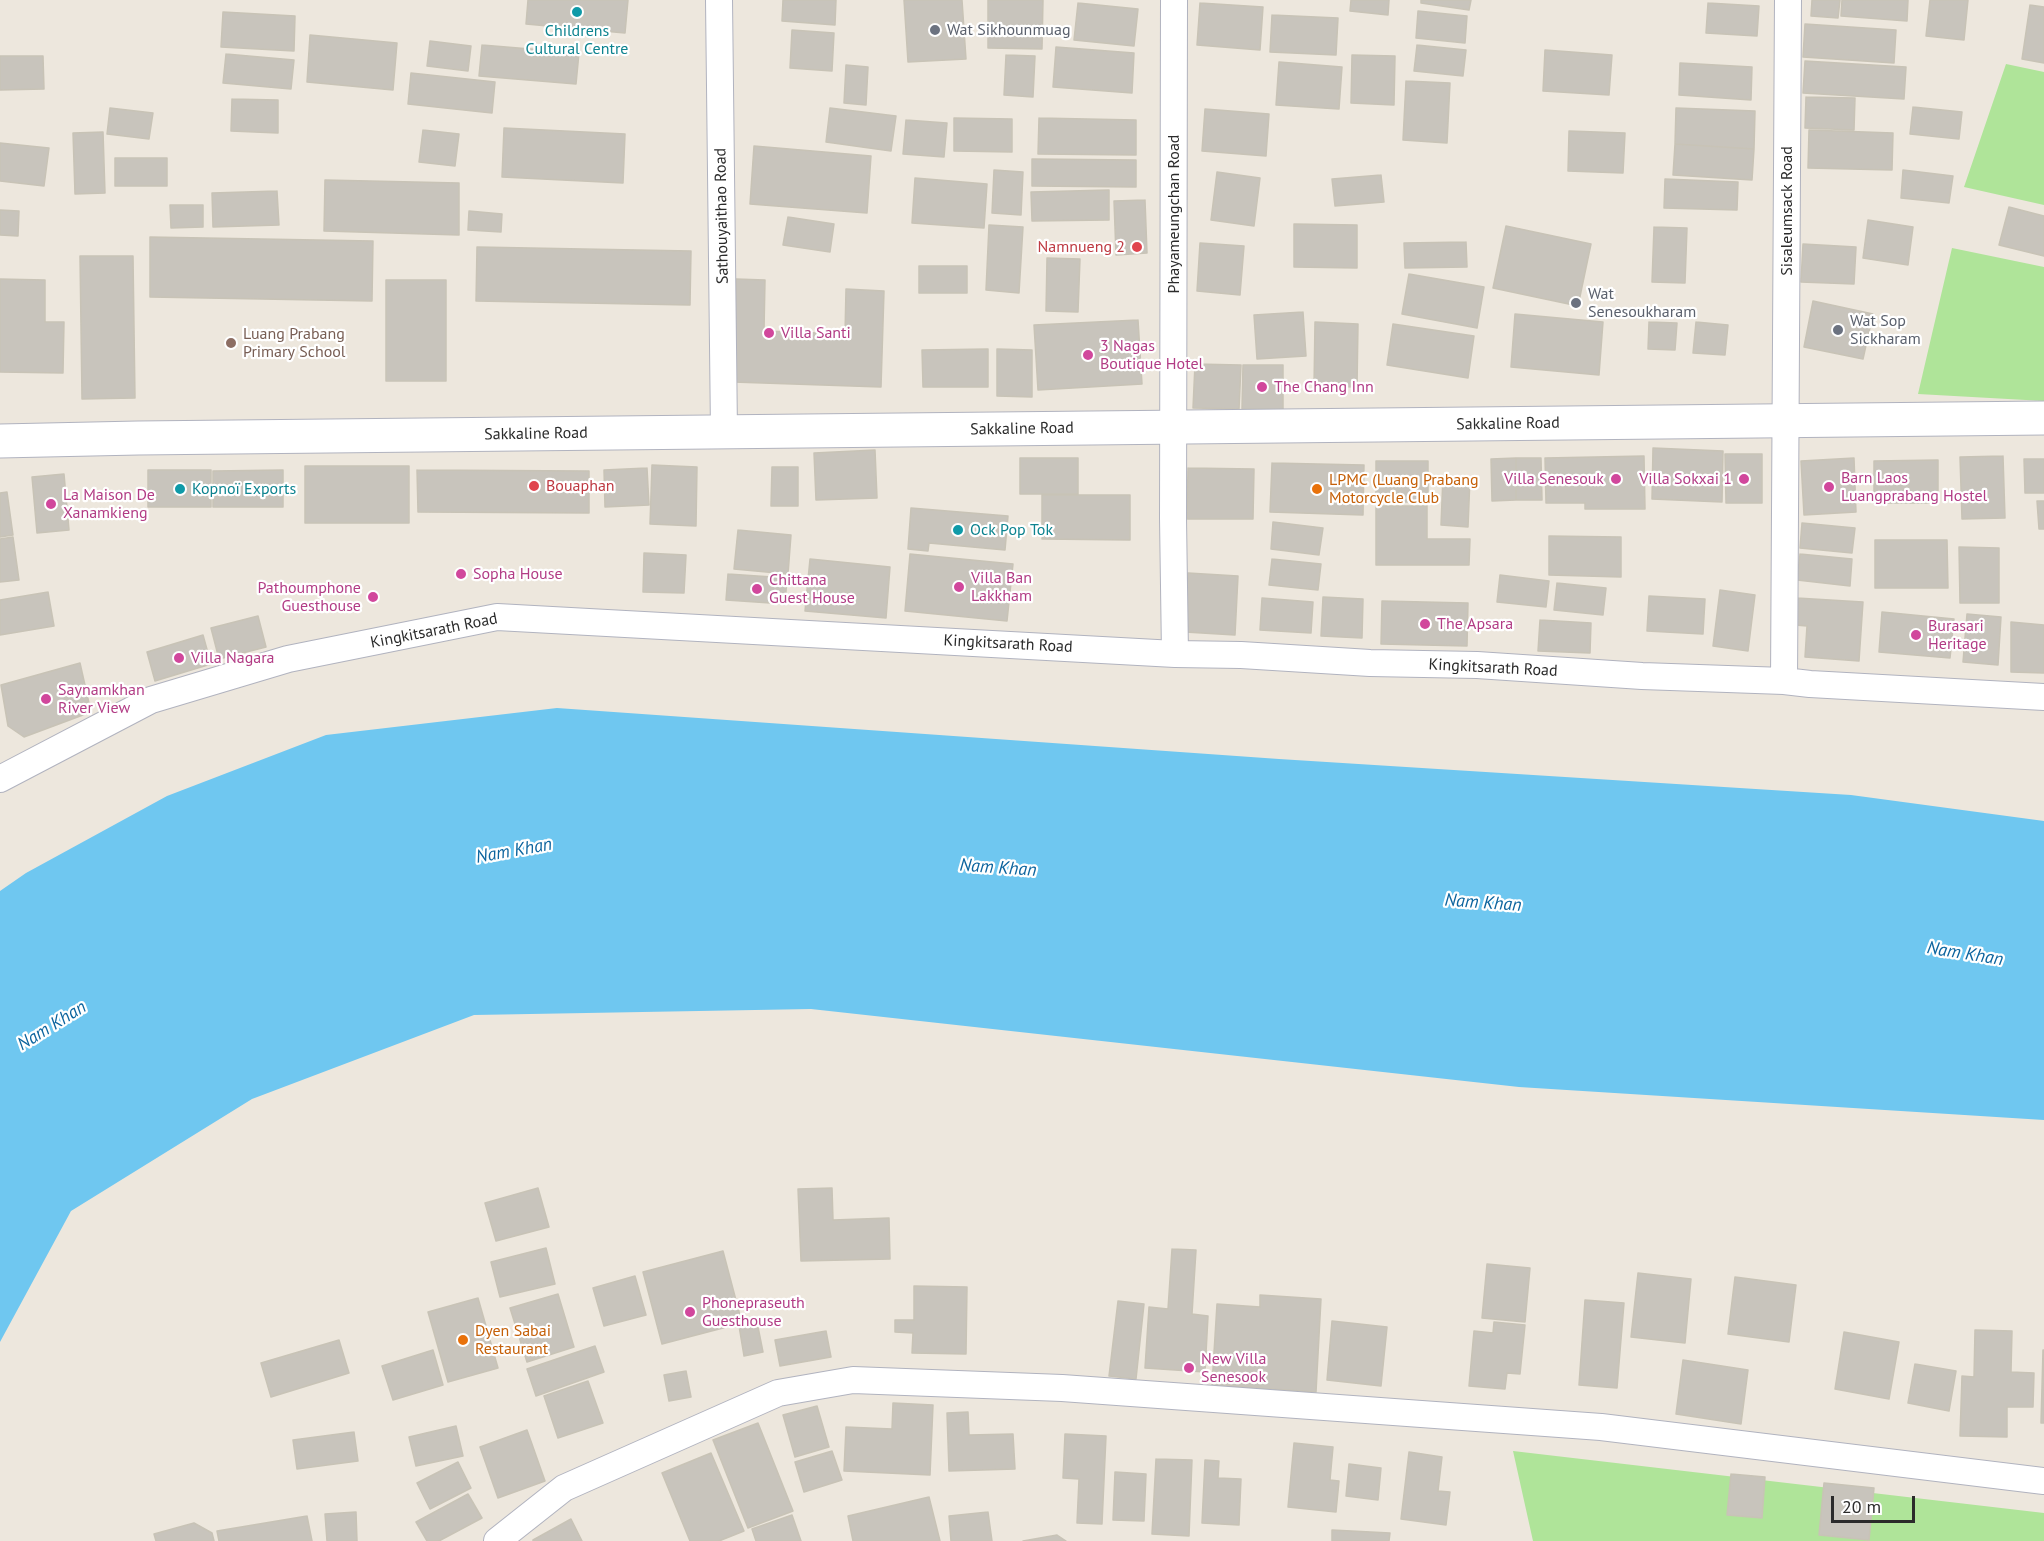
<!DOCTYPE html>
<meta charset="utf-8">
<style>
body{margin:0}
#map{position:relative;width:2044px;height:1541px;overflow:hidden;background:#ede7dd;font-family:"PT Sans",sans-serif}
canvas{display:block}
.scale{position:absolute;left:1831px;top:1496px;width:84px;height:27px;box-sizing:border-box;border:3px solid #2b2b2b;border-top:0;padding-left:8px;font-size:18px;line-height:21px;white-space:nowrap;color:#2b2b2b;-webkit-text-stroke:4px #fff;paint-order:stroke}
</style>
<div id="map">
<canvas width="2044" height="1541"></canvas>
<div class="scale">20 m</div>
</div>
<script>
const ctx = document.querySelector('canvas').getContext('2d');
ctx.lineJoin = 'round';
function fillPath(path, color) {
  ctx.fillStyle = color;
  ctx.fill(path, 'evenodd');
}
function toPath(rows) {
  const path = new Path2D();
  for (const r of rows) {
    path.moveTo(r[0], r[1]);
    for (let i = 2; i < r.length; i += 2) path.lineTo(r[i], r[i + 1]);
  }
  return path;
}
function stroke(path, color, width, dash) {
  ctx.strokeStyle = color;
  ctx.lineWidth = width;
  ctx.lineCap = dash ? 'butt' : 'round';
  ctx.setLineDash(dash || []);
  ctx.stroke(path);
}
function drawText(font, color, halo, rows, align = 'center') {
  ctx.font = font + ' "PT Sans",sans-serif';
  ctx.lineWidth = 4.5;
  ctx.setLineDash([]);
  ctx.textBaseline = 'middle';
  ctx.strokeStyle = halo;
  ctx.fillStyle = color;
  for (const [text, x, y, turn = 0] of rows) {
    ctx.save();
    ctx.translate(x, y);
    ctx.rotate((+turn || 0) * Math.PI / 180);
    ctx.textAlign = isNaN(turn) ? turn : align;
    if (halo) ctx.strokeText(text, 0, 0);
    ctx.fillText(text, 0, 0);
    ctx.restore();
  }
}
const green = toPath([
 [2006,64,2044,72,2044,205,1964,187],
 [1952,248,2044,267,2044,401,1918,394],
 [1513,1451,2044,1513,2044,1541,1533,1541]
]);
const water = toPath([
 [557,708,1279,759,1851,795,2044,821,2044,1120,1519,1087,811,1009,474,1015,252,1099,71,1211,0,1342,0,891,26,873,167,796,326,735]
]);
const building = toPath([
 [528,0,628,0,625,33,526,24,528,0],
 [783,0,836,0,835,25,782,21,783,0],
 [904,0,962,0,966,59,908,62,904,0],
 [988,0,1043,0,1042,49,988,48,988,0],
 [1351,0,1389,0,1388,15,1350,11,1351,0],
 [1421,0,1471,0,1469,10,1421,3,1421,0],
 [1812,0,1840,0,1838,18,1811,16,1812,0],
 [1842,0,1908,0,1907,21,1841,16,1842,0],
 [1930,0,1968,0,1964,40,1926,36,1930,0],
 [1078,3,1138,9,1134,46,1074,40,1078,3],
 [1200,3,1263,7,1260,50,1197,45,1200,3],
 [1708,3,1759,6,1757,36,1706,33,1708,3],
 [2030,5,2044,7,2044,63,2022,59,2030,5],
 [1418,11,1467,16,1465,43,1416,38,1418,11],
 [223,12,295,16,294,51,221,47,223,12],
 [1272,15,1338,18,1336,55,1270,52,1272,15],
 [1805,24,1896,30,1894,63,1803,57,1805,24],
 [792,30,834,33,832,71,790,68,792,30],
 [310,35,397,43,393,90,307,82,310,35],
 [430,41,471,46,468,71,427,66,430,41],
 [482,45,579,53,576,84,479,76,482,45],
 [1417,45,1466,50,1463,76,1414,71,1417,45],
 [1056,47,1134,53,1132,93,1053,87,1056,47],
 [1545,50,1612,55,1609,95,1543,91,1545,50],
 [226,54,294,60,291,89,223,83,226,54],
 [1006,55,1035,56,1033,97,1004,95,1006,55],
 [1352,55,1395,56,1394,105,1351,103,1352,55],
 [0,56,43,56,44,89,0,90,0,56],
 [1805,61,1906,67,1904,99,1803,93,1805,61],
 [1279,62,1342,67,1339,109,1276,105,1279,62],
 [1680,63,1752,67,1751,100,1679,95,1680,63],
 [846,65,868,67,866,105,844,103,846,65],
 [411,73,495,82,492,113,408,104,411,73],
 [1406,81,1450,83,1447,143,1403,140,1406,81],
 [1806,97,1855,98,1854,130,1805,128,1806,97],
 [232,99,278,100,278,133,231,131,232,99],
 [1913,107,1962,112,1959,139,1910,134,1913,107],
 [110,108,153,113,149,139,107,134,110,108],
 [830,108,896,116,891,151,826,142,830,108],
 [1676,108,1755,111,1754,149,1675,144,1676,108],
 [1205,109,1269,114,1266,156,1202,151,1205,109],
 [954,118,1012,119,1012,152,954,151,954,118],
 [1039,118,1136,120,1136,155,1038,154,1039,118],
 [906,120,947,123,944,157,903,154,906,120],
 [504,128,625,134,623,183,502,177,504,128],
 [423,130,459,134,455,166,419,162,423,130],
 [1809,130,1893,133,1892,170,1808,168,1809,130],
 [1569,131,1625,133,1623,173,1568,171,1569,131],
 [103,132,105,193,75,194,73,133,103,132],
 [0,143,49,148,44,186,0,181,0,143],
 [1675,144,1754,149,1752,180,1673,175,1675,144],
 [754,146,871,156,867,213,750,204,754,146],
 [115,158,167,158,167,186,115,186,115,158],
 [1032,159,1136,160,1136,187,1032,186,1032,159],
 [994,170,1023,172,1021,215,992,213,994,170],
 [1903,170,1953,176,1949,203,1901,198,1903,170],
 [1217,172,1260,178,1254,226,1211,220,1217,172],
 [1381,175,1384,202,1335,206,1332,179,1381,175],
 [915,178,987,184,984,228,912,223,915,178],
 [1665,179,1738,182,1737,210,1664,208,1665,179],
 [325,180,459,183,459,235,324,231,325,180],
 [1109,190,1109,220,1032,221,1031,192,1109,190],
 [277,191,279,225,213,227,212,193,277,191],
 [1145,200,1147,253,1116,255,1114,201,1145,200],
 [170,205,203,205,203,227,171,228,170,205],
 [2009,207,2044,216,2044,256,1999,245,2009,207],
 [0,210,19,211,18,236,0,235,0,210],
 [469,211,502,214,501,232,468,230,469,211],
 [788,217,834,224,830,252,783,245,788,217],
 [1868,220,1913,227,1908,265,1863,258,1868,220],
 [1294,224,1357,225,1357,268,1294,267,1294,224],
 [989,225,1023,227,1019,293,986,290,989,225],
 [1506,226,1591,244,1578,306,1493,288,1506,226],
 [1654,227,1687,228,1685,283,1652,282,1654,227],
 [150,237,373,241,372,301,150,297,150,237],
 [1466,242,1467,267,1405,268,1404,243,1466,242],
 [1200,243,1244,246,1240,295,1197,291,1200,243],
 [1803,244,1856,247,1854,284,1801,282,1803,244],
 [477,247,691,251,690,305,476,301,477,247],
 [80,256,133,256,135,398,82,399,80,256],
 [1047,258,1080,259,1078,312,1046,311,1047,258],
 [919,266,967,266,967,293,919,293,919,266],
 [1409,274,1484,287,1477,328,1402,314,1409,274],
 [0,279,45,280,45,322,64,322,63,373,0,372,0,279],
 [736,279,765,280,764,331,845,334,846,289,884,291,881,387,733,382,736,279],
 [386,280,446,280,446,381,386,381,386,280],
 [1813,301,1873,314,1863,359,1804,347,1813,301],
 [1303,312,1306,356,1257,359,1254,315,1303,312],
 [1515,314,1603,322,1599,375,1511,367,1515,314],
 [1138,320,1142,384,1038,390,1034,325,1138,320],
 [1315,322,1358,324,1357,387,1314,386,1315,322],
 [1649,322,1677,323,1675,350,1648,349,1649,322],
 [1696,322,1728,325,1725,355,1693,353,1696,322],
 [1393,324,1474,336,1468,378,1387,365,1393,324],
 [988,349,988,387,923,387,922,350,988,349],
 [997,349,1032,350,1032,397,997,396,997,349],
 [1195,364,1241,365,1239,409,1193,408,1195,364],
 [1243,365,1283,365,1283,409,1242,409,1243,365],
 [1653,448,1723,451,1722,502,1652,499,1653,448],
 [875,450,877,498,816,500,814,453,875,450],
 [1725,454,1762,454,1762,503,1726,503,1725,454],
 [1644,456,1645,509,1585,509,1585,503,1546,503,1545,458,1644,456],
 [2003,456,2005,518,1962,519,1960,457,2003,456],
 [1020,458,1078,458,1078,494,1020,494,1020,458],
 [1516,458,1541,458,1542,500,1516,500,1516,458],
 [1516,458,1516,500,1492,501,1491,459,1516,458],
 [1854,458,1856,512,1804,515,1801,461,1854,458],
 [2024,459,2044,459,2044,493,2025,493,2024,459],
 [1938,460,1938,503,1874,503,1874,461,1938,460],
 [1376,461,1428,461,1428,502,1376,502,1376,461],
 [1272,463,1364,465,1363,515,1270,512,1272,463],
 [652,465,697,467,696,526,650,524,652,465],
 [305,466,409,466,409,523,305,523,305,466],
 [772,467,798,467,798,506,771,506,772,467],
 [647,468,649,505,605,507,604,470,647,468],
 [1188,468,1254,469,1253,519,1187,519,1188,468],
 [148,470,211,470,211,507,148,507,148,470],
 [283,470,283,507,213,507,213,471,283,470],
 [417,470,589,471,589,513,418,512,417,470],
 [64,474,69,530,37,533,32,477,64,474],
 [1443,476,1470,478,1468,527,1441,525,1443,476],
 [7,492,13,535,0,537,0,493,7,492],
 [1042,495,1130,495,1130,540,1042,539,1042,495],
 [2037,501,2044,501,2044,529,2039,529,2037,501],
 [1376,506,1427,506,1427,539,1470,539,1469,565,1376,565,1376,506],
 [911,508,1008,516,1005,550,929,543,928,551,908,549,911,508],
 [1273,522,1323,528,1319,555,1271,549,1273,522],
 [1802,523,1855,528,1852,553,1800,548,1802,523],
 [738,530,791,535,788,574,734,569,738,530],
 [1549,536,1621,537,1621,577,1549,575,1549,536],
 [13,537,19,580,0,582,0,539,13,537],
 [1875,540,1947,540,1948,588,1875,588,1875,540],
 [1959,547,1999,548,1999,603,1960,603,1959,547],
 [644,553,686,555,684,593,643,592,644,553],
 [910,554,1013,564,1007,621,905,611,910,554],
 [1800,554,1852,559,1850,586,1797,580,1800,554],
 [810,559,890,567,886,618,805,611,810,559],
 [1272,559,1321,564,1318,590,1269,585,1272,559],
 [1188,573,1238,576,1235,635,1185,632,1188,573],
 [728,574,787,578,785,604,726,600,728,574],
 [1500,575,1549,581,1546,607,1497,602,1500,575],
 [1557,583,1606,588,1603,615,1554,610,1557,583],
 [1720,590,1755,595,1748,651,1713,646,1720,590],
 [48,592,54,626,0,635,0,600,48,592],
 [1649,596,1705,599,1703,634,1647,631,1649,596],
 [1323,597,1363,599,1362,638,1321,636,1323,597],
 [1262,598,1313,602,1311,633,1260,630,1262,598],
 [1797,598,1863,602,1859,661,1805,657,1807,626,1795,625,1797,598],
 [1382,601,1468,603,1467,646,1381,644,1382,601],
 [1882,612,1954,619,1950,658,1879,652,1882,612],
 [1967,614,2001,617,1998,665,1963,662,1967,614],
 [258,616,266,647,219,659,211,628,258,616],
 [1540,620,1591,623,1590,653,1538,651,1540,620],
 [2011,622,2044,625,2044,673,2011,672,2011,622],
 [203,635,211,664,155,681,147,652,203,635],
 [80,663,91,712,24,737,8,726,1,685,80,663],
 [538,1188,549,1227,496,1241,485,1203,538,1188],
 [832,1188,833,1220,889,1218,890,1259,801,1261,798,1189,832,1188],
 [546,1248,555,1284,500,1297,491,1262,546,1248],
 [1172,1249,1196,1250,1192,1314,1208,1316,1205,1372,1145,1368,1149,1307,1168,1309,1172,1249],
 [723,1251,742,1323,662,1344,643,1272,723,1251],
 [1487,1264,1530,1268,1525,1322,1482,1318,1487,1264],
 [1638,1273,1691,1279,1685,1343,1631,1337,1638,1273],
 [635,1276,646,1315,604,1326,593,1288,635,1276],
 [1735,1277,1796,1285,1789,1342,1728,1334,1735,1277],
 [914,1286,967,1287,966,1354,912,1353,913,1333,895,1332,895,1320,914,1320,914,1286],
 [558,1294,574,1347,527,1362,510,1308,558,1294],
 [1260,1295,1321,1299,1316,1392,1212,1385,1217,1304,1260,1307,1260,1295],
 [478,1298,498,1368,448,1382,428,1312,478,1298],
 [1585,1300,1624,1303,1617,1388,1579,1385,1585,1300],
 [1118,1301,1144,1304,1136,1379,1109,1376,1118,1301],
 [1332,1321,1387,1327,1381,1386,1327,1380,1332,1321],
 [757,1322,763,1352,744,1356,739,1326,757,1322],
 [1494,1322,1525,1325,1520,1374,1507,1373,1505,1389,1469,1386,1474,1331,1493,1333,1494,1322],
 [1975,1330,2012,1331,2011,1372,2034,1373,2033,1407,2007,1407,2007,1437,1960,1436,1962,1376,1974,1377,1975,1330],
 [826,1331,831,1357,780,1366,775,1340,826,1331],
 [1844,1332,1899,1342,1889,1399,1835,1389,1844,1332],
 [339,1340,349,1373,271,1397,261,1363,339,1340],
 [595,1346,604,1372,536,1396,527,1369,595,1346],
 [433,1350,443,1385,393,1400,382,1366,433,1350],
 [2043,1350,2044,1350,2044,1423,2041,1423,2043,1350],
 [1683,1360,1748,1370,1741,1424,1676,1414,1683,1360],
 [1915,1364,1956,1371,1949,1411,1908,1403,1915,1364],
 [686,1371,691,1397,669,1401,664,1375,686,1371],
 [588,1381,603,1423,558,1438,544,1396,588,1381],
 [893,1403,933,1405,930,1475,844,1471,846,1427,892,1429,893,1403],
 [817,1406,829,1447,795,1457,783,1415,817,1406],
 [968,1412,969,1435,1013,1434,1015,1469,949,1471,947,1413,968,1412],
 [758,1423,793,1511,748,1528,713,1440,758,1423],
 [456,1426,463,1456,416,1466,409,1437,456,1426],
 [527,1430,545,1481,498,1498,480,1447,527,1430],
 [354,1432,358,1461,297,1469,293,1440,354,1432],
 [1065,1434,1106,1436,1102,1524,1077,1523,1079,1479,1063,1478,1065,1434],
 [1294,1443,1333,1447,1330,1480,1339,1481,1336,1512,1288,1507,1294,1443],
 [832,1451,842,1480,804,1492,795,1462,832,1451],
 [1409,1452,1442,1457,1438,1491,1450,1492,1446,1525,1401,1519,1409,1452],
 [711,1453,744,1531,719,1541,690,1541,662,1473,711,1453],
 [1156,1459,1192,1460,1189,1536,1152,1534,1156,1459],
 [1205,1460,1219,1461,1218,1478,1241,1479,1239,1525,1202,1523,1205,1460],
 [458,1462,471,1488,430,1509,417,1483,458,1462],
 [1349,1464,1381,1468,1378,1500,1346,1496,1349,1464],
 [1115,1472,1146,1474,1144,1521,1113,1520,1115,1472],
 [1731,1474,1765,1477,1762,1518,1727,1515,1731,1474],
 [1824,1483,1874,1488,1869,1540,1819,1535,1824,1483],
 [468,1494,482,1518,439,1541,427,1541,416,1522,468,1494],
 [929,1497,940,1541,853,1541,848,1516,929,1497],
 [356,1512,357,1541,327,1541,325,1514,356,1512],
 [988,1512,992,1541,951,1541,949,1516,988,1512],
 [792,1515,801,1541,756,1541,752,1529,792,1515],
 [307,1516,312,1541,219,1541,217,1531,307,1516],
 [571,1519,582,1541,533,1541,533,1540,571,1519],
 [194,1523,212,1533,214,1541,156,1541,154,1534,194,1523],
 [1332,1530,1390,1533,1389,1541,1332,1541,1332,1530],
 [1057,1535,1066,1541,1023,1541,1057,1535]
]);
const minor = toPath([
 [719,0,724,432],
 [1174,0,1173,518,1175,654],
 [1784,681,1788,0],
 [0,779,151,700,288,659,497,617,1175,654,1241,655,1370,663,1477,665,1642,676,1784,681,1810,684,2044,697],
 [497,1541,564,1488,778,1393,853,1380,1062,1388,1601,1427,2044,1481]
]);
const secondary = toPath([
 [0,441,138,438,2044,418]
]);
const markers = [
 [577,12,6,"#0f9aa8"],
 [935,30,6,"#6b7280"],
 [1137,247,6,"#e0444e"],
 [1576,303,6,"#6b7280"],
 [1838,330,6,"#6b7280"],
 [769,333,6,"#d1479c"],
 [231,343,6,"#8d6e63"],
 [1088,355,6,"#d1479c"],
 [1262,387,6,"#d1479c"],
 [1616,479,6,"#d1479c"],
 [1744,479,6,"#d1479c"],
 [534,486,6,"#e0444e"],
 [1829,487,6,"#d1479c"],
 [180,489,6,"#0f9aa8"],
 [1317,489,6,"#e8710a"],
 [51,504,6,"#d1479c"],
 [958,530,6,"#0f9aa8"],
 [461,574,6,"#d1479c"],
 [959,587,6,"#d1479c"],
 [757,589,6,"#d1479c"],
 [373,597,6,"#d1479c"],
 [1425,624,6,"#d1479c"],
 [1916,635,6,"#d1479c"],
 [179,658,6,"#d1479c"],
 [46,699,6,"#d1479c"],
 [690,1312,6,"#d1479c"],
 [463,1340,6,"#e8710a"],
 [1189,1368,6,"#d1479c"]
];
const worshipNames = [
 ["Wat Sikhounmuag",947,30],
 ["Wat",1588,294],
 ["Senesoukharam",1588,312],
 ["Wat Sop",1850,321],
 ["Sickharam",1850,339]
];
const cultureNames = [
 ["Childrens",577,31,"center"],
 ["Cultural Centre",577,49,"center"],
 ["Kopnoï Exports",192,489],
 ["Ock Pop Tok",970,530]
];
const streetNames = [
 ["Sisaleumsack Road",1787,211,-90],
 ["Phayameungchan Road",1174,214,-90],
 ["Sathouyaithao Road",722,216,-91],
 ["Sakkaline Road",1508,424,-1],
 ["Sakkaline Road",1022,429,-1],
 ["Sakkaline Road",536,434,-1],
 ["Kingkitsarath Road",434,631,-11],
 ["Kingkitsarath Road",1008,644,3],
 ["Kingkitsarath Road",1493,668,3]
];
const healthNames = [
 ["Namnueng 2",1125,247],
 ["Bouaphan",546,486,"left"]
];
const hotelNames = [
 ["Villa Santi",781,333],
 ["3 Nagas",1100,346],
 ["Boutique Hotel",1100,364],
 ["The Chang Inn",1274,387],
 ["Barn Laos",1841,478],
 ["Luangprabang Hostel",1841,496],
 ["Villa Senesouk",1604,479,"right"],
 ["Villa Sokxai 1",1732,479,"right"],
 ["La Maison De",63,495],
 ["Xanamkieng",63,513],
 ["Sopha House",473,574],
 ["Villa Ban",971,578],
 ["Lakkham",971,596],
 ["Chittana",769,580],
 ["Guest House",769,598],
 ["Pathoumphone",361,588,"right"],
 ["Guesthouse",361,606,"right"],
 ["The Apsara",1437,624],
 ["Burasari",1928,626],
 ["Heritage",1928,644],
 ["Villa Nagara",191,658],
 ["Saynamkhan",58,690],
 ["River View",58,708],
 ["Phonepraseuth",702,1303],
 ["Guesthouse",702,1321],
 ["New Villa",1201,1359],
 ["Senesook",1201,1377]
];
const educationNames = [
 ["Luang Prabang",243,334],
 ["Primary School",243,352]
];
const foodNames = [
 ["LPMC (Luang Prabang",1329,480],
 ["Motorcycle Club",1329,498],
 ["Dyen Sabai",475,1331],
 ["Restaurant",475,1349]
];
const waterNames = [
 ["Nam Khan",514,851,-10],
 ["Nam Khan",998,868,4],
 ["Nam Khan",1483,903,4],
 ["Nam Khan",1965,954,9],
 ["Nam Khan",52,1026,-32]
];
fillPath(green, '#afe499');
fillPath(water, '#6fc7f0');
fillPath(building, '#c8c4bc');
stroke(building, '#c8c3b6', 1.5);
stroke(minor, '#b1b3bf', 28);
stroke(secondary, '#b1b3bf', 35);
stroke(minor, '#fff', 26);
stroke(secondary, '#fff', 33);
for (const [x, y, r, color] of markers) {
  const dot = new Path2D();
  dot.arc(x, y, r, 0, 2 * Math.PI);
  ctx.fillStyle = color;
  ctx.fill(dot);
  stroke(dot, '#fff', 2);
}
drawText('16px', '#5b616d', '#fff', worshipNames, 'left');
drawText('16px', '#0d838f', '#fff', cultureNames, 'left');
drawText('16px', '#2b2b2b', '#fff', streetNames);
drawText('16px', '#be3a42', '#fff', healthNames, 'right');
drawText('16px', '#b23c85', '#fff', hotelNames, 'left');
drawText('16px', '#785e54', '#fff', educationNames, 'left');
drawText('16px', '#c56008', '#fff', foodNames, 'left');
drawText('italic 18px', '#0c649e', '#fff', waterNames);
</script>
